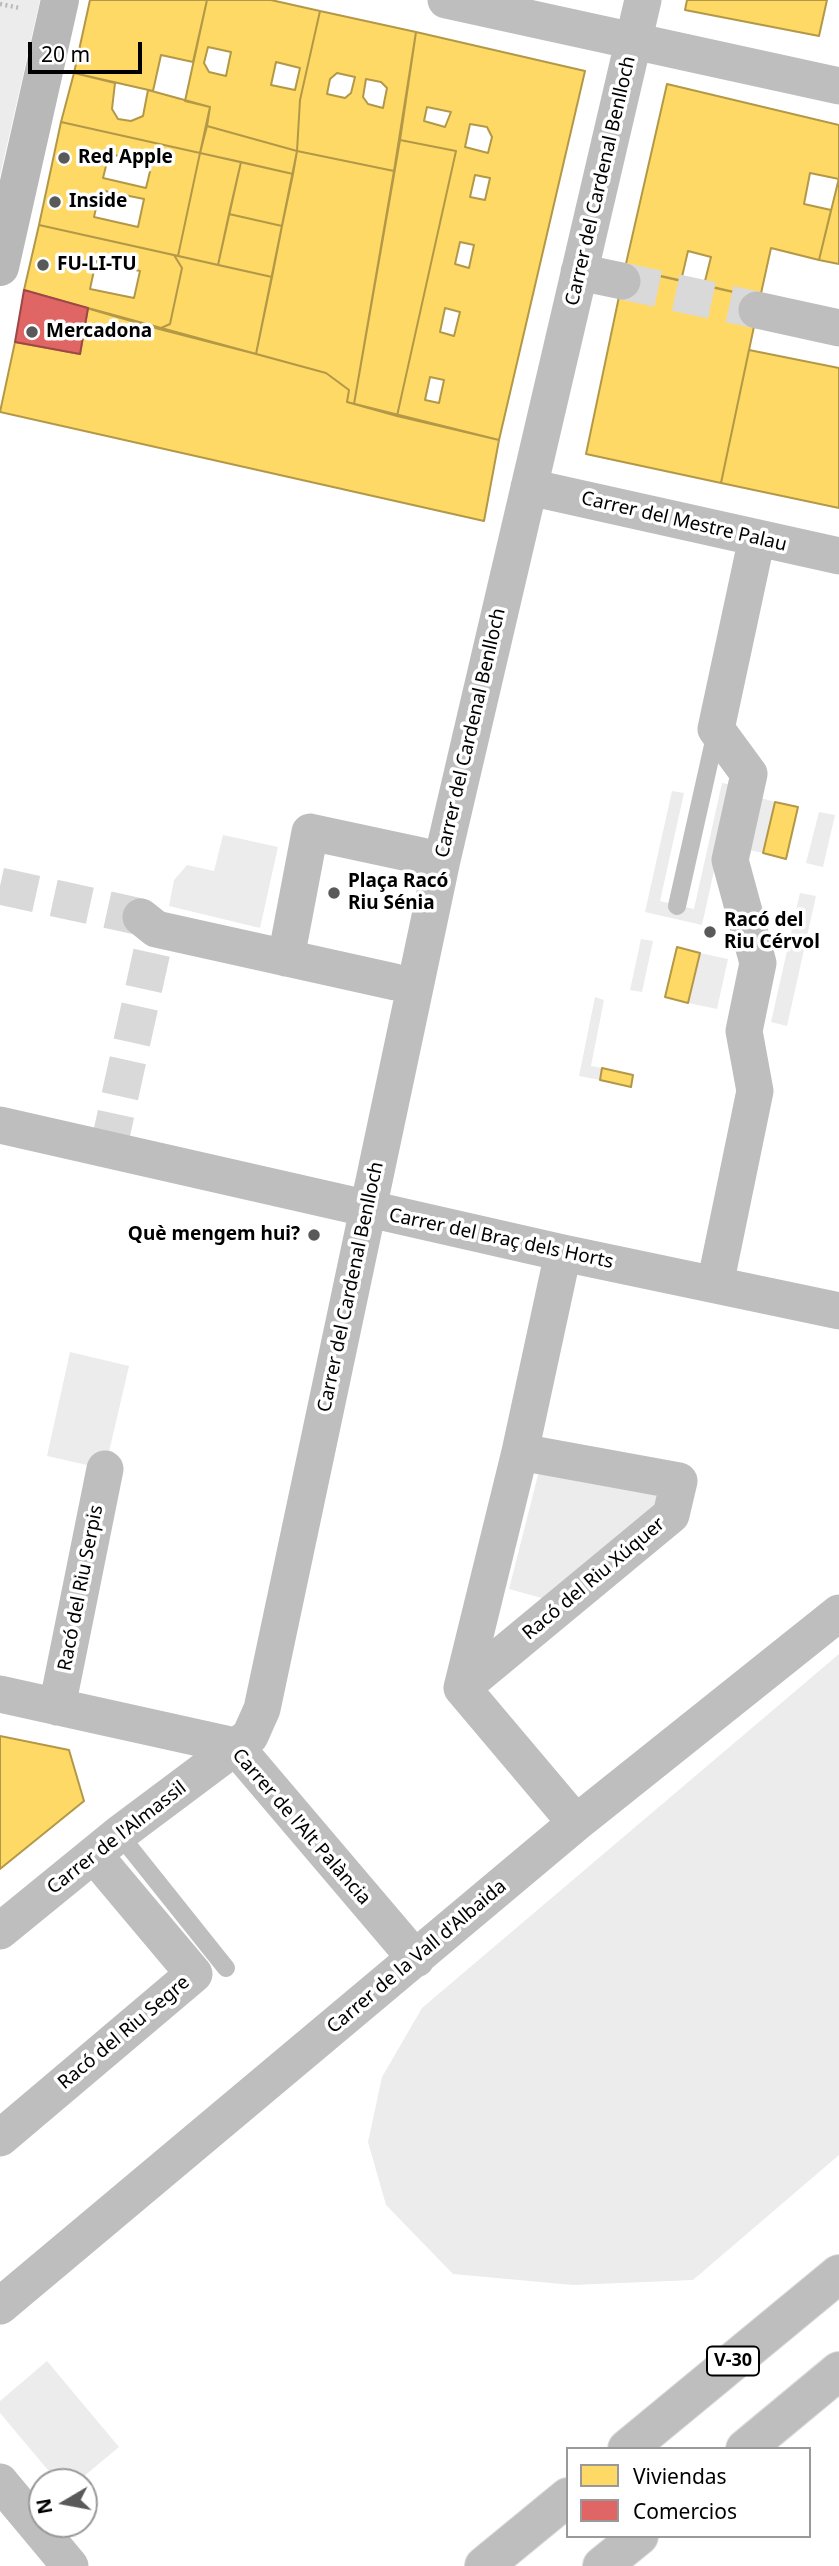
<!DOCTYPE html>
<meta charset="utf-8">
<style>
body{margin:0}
#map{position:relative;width:839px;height:2566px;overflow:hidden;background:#fff;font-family:"Noto Sans",sans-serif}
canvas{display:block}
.legend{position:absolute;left:566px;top:2447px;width:245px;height:91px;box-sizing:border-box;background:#fff;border:2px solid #999;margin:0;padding:9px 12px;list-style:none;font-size:21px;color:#000}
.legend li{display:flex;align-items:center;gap:14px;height:35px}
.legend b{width:35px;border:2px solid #999}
.north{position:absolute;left:28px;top:2468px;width:70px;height:70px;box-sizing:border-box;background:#fff;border:2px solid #999;border-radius:50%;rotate:260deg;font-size:19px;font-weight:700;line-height:28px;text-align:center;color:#000}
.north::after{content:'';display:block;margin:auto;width:24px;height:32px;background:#595959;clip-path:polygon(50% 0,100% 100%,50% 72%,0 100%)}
.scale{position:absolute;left:28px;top:42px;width:114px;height:32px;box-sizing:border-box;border:4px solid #000;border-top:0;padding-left:9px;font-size:21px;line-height:24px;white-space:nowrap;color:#000;-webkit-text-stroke:5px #fff;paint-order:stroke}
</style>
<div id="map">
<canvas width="839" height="2566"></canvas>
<ul class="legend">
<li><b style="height:19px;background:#ffd966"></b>Viviendas</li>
<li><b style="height:19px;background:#e06666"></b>Comercios</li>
</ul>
<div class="north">N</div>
<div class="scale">20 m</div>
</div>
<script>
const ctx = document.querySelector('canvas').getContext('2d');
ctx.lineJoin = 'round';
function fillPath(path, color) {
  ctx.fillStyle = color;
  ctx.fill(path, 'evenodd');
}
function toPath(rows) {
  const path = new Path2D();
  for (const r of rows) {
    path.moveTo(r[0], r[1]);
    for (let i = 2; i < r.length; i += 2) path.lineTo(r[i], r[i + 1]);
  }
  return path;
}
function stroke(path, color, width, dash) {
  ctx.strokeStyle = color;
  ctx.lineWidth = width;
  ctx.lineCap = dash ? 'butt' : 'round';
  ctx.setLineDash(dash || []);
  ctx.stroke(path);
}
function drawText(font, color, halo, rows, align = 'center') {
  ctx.font = font + ' "Noto Sans",sans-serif';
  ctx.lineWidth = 7;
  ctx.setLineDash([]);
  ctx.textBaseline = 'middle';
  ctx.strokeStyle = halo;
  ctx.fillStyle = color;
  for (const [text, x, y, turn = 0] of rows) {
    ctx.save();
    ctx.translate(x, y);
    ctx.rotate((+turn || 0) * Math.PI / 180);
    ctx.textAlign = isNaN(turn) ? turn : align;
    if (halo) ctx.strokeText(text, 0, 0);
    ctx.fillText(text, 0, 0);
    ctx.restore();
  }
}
const green = toPath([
 [0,0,40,0,0,176],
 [722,783,733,785,702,925,645,912,672,791,684,793,660,901,694,909],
 [761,798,775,802,763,853,749,850],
 [819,812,835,815,823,867,806,863],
 [223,835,278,847,260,928,169,906,174,880,187,865,214,871],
 [800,893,816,896,787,1026,771,1022],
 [641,939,653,941,642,992,630,990],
 [700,953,728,959,717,1009,688,1003],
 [595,997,604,1000,591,1066,602,1068,600,1080,579,1076],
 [70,1352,129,1366,105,1469,47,1456],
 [539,1471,671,1492,556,1602,509,1589],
 [839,1654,839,2155,693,2280,573,2285,453,2274,386,2205,368,2142,382,2077,422,2008],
 [47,2361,119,2447,77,2482,58,2482,0,2413,0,2401]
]);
const homes = toPath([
 [90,0,207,0,193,62,161,55,153,91,74,73,90,0],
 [207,0,271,0,320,11,300,100,297,151,207,126,210,107,185,101,207,0],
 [208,47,231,52,226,76,209,72,204,63,208,47],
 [276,62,300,68,295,90,271,85,276,62],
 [687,0,827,0,819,36,685,10,687,0],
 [320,11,416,32,394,171,297,151,300,100,320,11],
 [337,73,355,77,351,93,345,98,327,94,330,79,337,73],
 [366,79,381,82,387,88,383,108,368,104,363,97,366,79],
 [416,32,585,71,499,440,397,416,456,151,400,140,416,32],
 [427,107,451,112,445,127,424,121,427,107],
 [470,124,487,127,492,137,488,153,465,147,470,124],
 [475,175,490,178,485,200,470,197,475,175],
 [460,242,474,245,469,268,455,264,460,242],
 [445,308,460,312,454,336,440,332,445,308],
 [430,377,444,380,439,403,425,400,430,377],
 [74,73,115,83,112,109,118,119,131,121,143,116,148,90,210,107,200,153,61,122,74,73],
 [667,84,839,125,839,179,810,173,804,204,831,210,819,260,771,248,760,298,704,285,711,257,688,251,681,281,625,268,667,84],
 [61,122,200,153,178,256,39,225,61,122],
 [109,154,152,163,146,188,103,178,109,154],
 [100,190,144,199,138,227,94,217,100,190],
 [207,126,297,151,293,174,200,153,207,126],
 [400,140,456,151,397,416,354,404,400,140],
 [297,151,394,171,354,404,347,402,349,390,326,373,256,354,297,151],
 [200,153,241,162,218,265,178,256,200,153],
 [241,162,293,174,282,226,229,214,241,162],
 [839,178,839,264,819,260,839,178],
 [229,214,282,226,272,277,218,265,229,214],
 [39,225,174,255,182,268,170,324,159,329,24,290,39,225],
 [96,261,140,271,134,298,90,289,96,261],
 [174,255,272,277,256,354,159,329,170,324,182,268,174,255],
 [625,268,760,298,721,483,586,454,625,268],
 [88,308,326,373,349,390,347,402,499,440,484,521,0,412,15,342,80,354,88,308],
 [749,350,839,368,839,508,721,483,749,350],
 [775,802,798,807,786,859,763,853,775,802],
 [677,947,700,953,688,1003,665,997,677,947],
 [602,1068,633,1075,631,1087,600,1080,602,1068],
 [0,1736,69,1750,84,1801,0,1869,0,1736]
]);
const shops = toPath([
 [24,290,88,308,80,354,15,342,24,290]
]);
const streetTunnel = toPath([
 [622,281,757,310],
 [0,886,141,917],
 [108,1150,154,942]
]);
const path = toPath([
 [0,4,20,8]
]);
const lane = toPath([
 [677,906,716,732],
 [119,1834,226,1968]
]);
const street = toPath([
 [446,0,839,86],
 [579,272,622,281],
 [757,310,839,328],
 [529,487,839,556],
 [141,917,156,929,395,982],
 [286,958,310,832,422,856],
 [0,1125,563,1253,839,1311],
 [715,1285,755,1091,744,1031,758,963,730,860,749,774,716,729,757,538],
 [462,1688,671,1515,679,1481,520,1452],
 [462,1688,520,1452,563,1253],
 [462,1688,576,1823],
 [0,1694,235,1746,416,1959],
 [57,1707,105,1469],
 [0,1931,119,1834,250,1736,262,1709,442,860,643,0],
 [0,2138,194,1974,94,1855],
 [0,2306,576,1823,839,1613],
 [0,2482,70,2566]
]);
const secondary = toPath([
 [0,267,60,0]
]);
const highway = toPath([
 [627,2449,839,2274],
 [745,2449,839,2371],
 [484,2566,568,2497],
 [602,2566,639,2536]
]);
const markers = [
 [64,158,7,"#595959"],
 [55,202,7,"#595959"],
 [43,265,7,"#595959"],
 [32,332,7,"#595959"],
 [334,893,7,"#595959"],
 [710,932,7,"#595959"],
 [314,1235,7,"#595959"]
];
const shields = [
 [733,2361,52]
];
const shieldNames = [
 ["V-30",733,2361]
];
const poiNames = [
 ["Red Apple",78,158],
 ["Inside",69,202],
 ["FU-LI-TU",57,265],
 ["Mercadona",46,332],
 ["Plaça Racó",348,882],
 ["Riu Sénia",348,904],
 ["Racó del",724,921],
 ["Riu Cérvol",724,943],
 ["Què mengem hui?",300,1235,"right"]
];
const streetNames = [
 ["Carrer del Cardenal Benlloch",601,181,-77],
 ["Carrer del Mestre Palau",684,522,13],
 ["Carrer del Cardenal Benlloch",471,733,-77],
 ["Carrer del Braç dels Horts",501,1239,12],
 ["Carrer del Cardenal Benlloch",351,1287,-78],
 ["Racó del Riu Xúquer",594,1579,-40],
 ["Racó del Riu Serpis",81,1588,-79],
 ["Carrer de l'Alt Palància",301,1827,49],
 ["Carrer de l'Almassil",117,1838,-38],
 ["Carrer de la Vall d'Albaida",417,1957,-40],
 ["Racó del Riu Segre",124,2033,-40]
];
fillPath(green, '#ececec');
fillPath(homes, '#ffd966');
stroke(homes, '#b29847', 2);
fillPath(shops, '#e06666');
stroke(shops, '#9d4747', 2);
stroke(streetTunnel, '#d9d9d9', 37, [37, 18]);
stroke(highway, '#dbdbdb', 40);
stroke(path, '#b9b9b9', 4.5, [2, 3.5]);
stroke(lane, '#bebebe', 18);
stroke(street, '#bebebe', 37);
stroke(secondary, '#b8b8b8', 38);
stroke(highway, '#bebebe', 38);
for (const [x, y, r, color] of markers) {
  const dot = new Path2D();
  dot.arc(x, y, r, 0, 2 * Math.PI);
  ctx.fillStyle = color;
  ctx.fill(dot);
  stroke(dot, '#fff', 2.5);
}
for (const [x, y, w] of shields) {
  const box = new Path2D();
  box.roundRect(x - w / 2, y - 14.5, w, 29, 5);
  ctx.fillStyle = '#fff';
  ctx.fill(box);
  stroke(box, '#000', 2);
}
drawText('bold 18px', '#000', null, shieldNames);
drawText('bold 19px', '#000', '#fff', poiNames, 'left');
drawText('19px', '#000', '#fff', streetNames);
</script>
